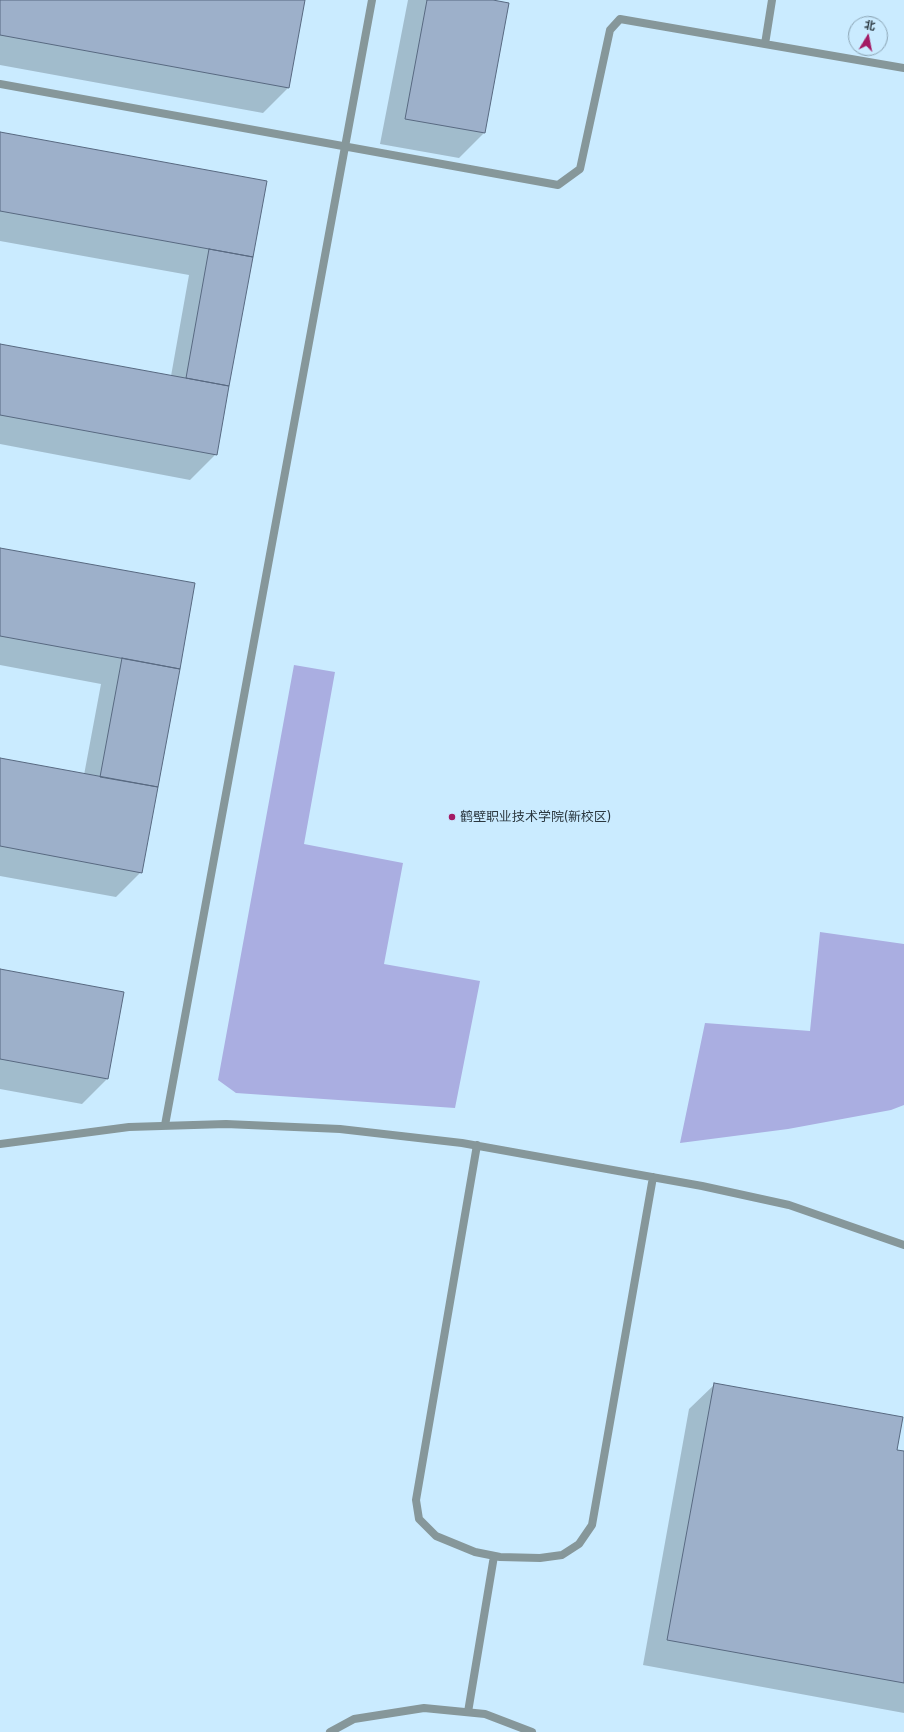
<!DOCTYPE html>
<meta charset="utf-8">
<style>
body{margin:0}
#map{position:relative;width:904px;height:1732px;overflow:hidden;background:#caebff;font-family:Cabin,"Noto Sans SC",sans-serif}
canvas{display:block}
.north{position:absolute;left:848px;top:16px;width:40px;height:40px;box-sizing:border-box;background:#caebff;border:1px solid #8aa3b3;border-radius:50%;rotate:10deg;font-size:11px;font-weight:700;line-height:16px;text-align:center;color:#2b3840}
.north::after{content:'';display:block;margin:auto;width:14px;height:18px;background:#a31a64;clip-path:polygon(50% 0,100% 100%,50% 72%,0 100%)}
</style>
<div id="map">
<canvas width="904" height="1732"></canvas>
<div class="north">北</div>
</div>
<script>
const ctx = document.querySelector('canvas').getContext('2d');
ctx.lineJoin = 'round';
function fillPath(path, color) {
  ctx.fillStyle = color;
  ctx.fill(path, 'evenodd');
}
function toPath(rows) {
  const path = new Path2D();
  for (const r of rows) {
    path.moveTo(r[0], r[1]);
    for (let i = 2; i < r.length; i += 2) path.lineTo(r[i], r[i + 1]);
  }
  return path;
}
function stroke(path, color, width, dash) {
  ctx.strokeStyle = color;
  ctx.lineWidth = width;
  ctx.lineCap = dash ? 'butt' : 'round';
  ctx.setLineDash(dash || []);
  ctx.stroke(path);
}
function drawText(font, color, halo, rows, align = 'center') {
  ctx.font = font + ' Cabin,"Noto Sans SC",sans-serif';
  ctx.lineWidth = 3.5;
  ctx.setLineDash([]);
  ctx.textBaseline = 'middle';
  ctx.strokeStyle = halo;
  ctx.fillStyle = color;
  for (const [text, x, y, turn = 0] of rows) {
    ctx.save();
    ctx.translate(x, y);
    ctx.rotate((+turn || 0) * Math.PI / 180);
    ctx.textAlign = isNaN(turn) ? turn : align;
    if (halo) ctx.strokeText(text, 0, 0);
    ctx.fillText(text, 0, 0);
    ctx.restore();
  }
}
const water = toPath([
 [294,665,335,672,304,844,403,863,384,964,480,981,455,1108,236,1093,218,1080],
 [820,932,904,944,904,1105,891,1110,788,1129,680,1143,705,1023,810,1031]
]);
const shadow = toPath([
 [0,0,304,0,288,88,263,113,0,65],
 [408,0,488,0,484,133,459,158,380,144],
 [0,133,266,182,216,454,190,480,0,444,0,345,171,376,189,275,0,241],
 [0,549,194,584,141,872,116,897,0,876,0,759,84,775,101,684,0,665],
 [0,971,107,1079,82,1104,0,1089],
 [715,1384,896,1450,904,1452,904,1713,643,1665,689,1409]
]);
const building = toPath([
 [0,0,305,0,289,88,0,35,0,0],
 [427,0,493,0,509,3,485,133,405,119,427,0],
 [0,132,267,181,253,257,0,211,0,132],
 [209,249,253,257,229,386,186,378,209,249],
 [0,344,229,386,217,455,0,415,0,344],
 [0,548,195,583,180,669,0,636,0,548],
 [122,658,180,669,158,787,100,777,122,658],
 [0,758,158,787,142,873,0,846,0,758],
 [0,969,124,992,108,1079,0,1059,0,969],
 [714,1383,903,1417,897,1450,904,1451,904,1683,667,1640,714,1383]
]);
const service = toPath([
 [765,44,772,0],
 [0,84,558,185,580,169,610,30,620,19,904,68],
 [165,1125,372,0],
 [0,1144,129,1127,226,1124,340,1129,462,1143,702,1186,789,1205,904,1245],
 [477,1145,416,1500,419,1519,436,1536,475,1552,500,1557,540,1558,562,1555,579,1544,592,1525,653,1177],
 [468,1712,494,1556],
 [330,1732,354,1719,424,1708,485,1714,532,1732]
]);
const markers = [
 [452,817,4,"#a31a64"]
];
const poiNames = [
 ["鹤壁职业技术学院(新校区)",460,817]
];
fillPath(water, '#aaaee1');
fillPath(shadow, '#0003');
fillPath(building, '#9db0ca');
stroke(building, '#586981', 1);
stroke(service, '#86979a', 8);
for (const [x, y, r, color] of markers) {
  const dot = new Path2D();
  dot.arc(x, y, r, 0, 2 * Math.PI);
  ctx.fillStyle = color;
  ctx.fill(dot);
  stroke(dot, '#caebff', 1.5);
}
drawText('13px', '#2b3840', '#caebff', poiNames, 'left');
</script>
